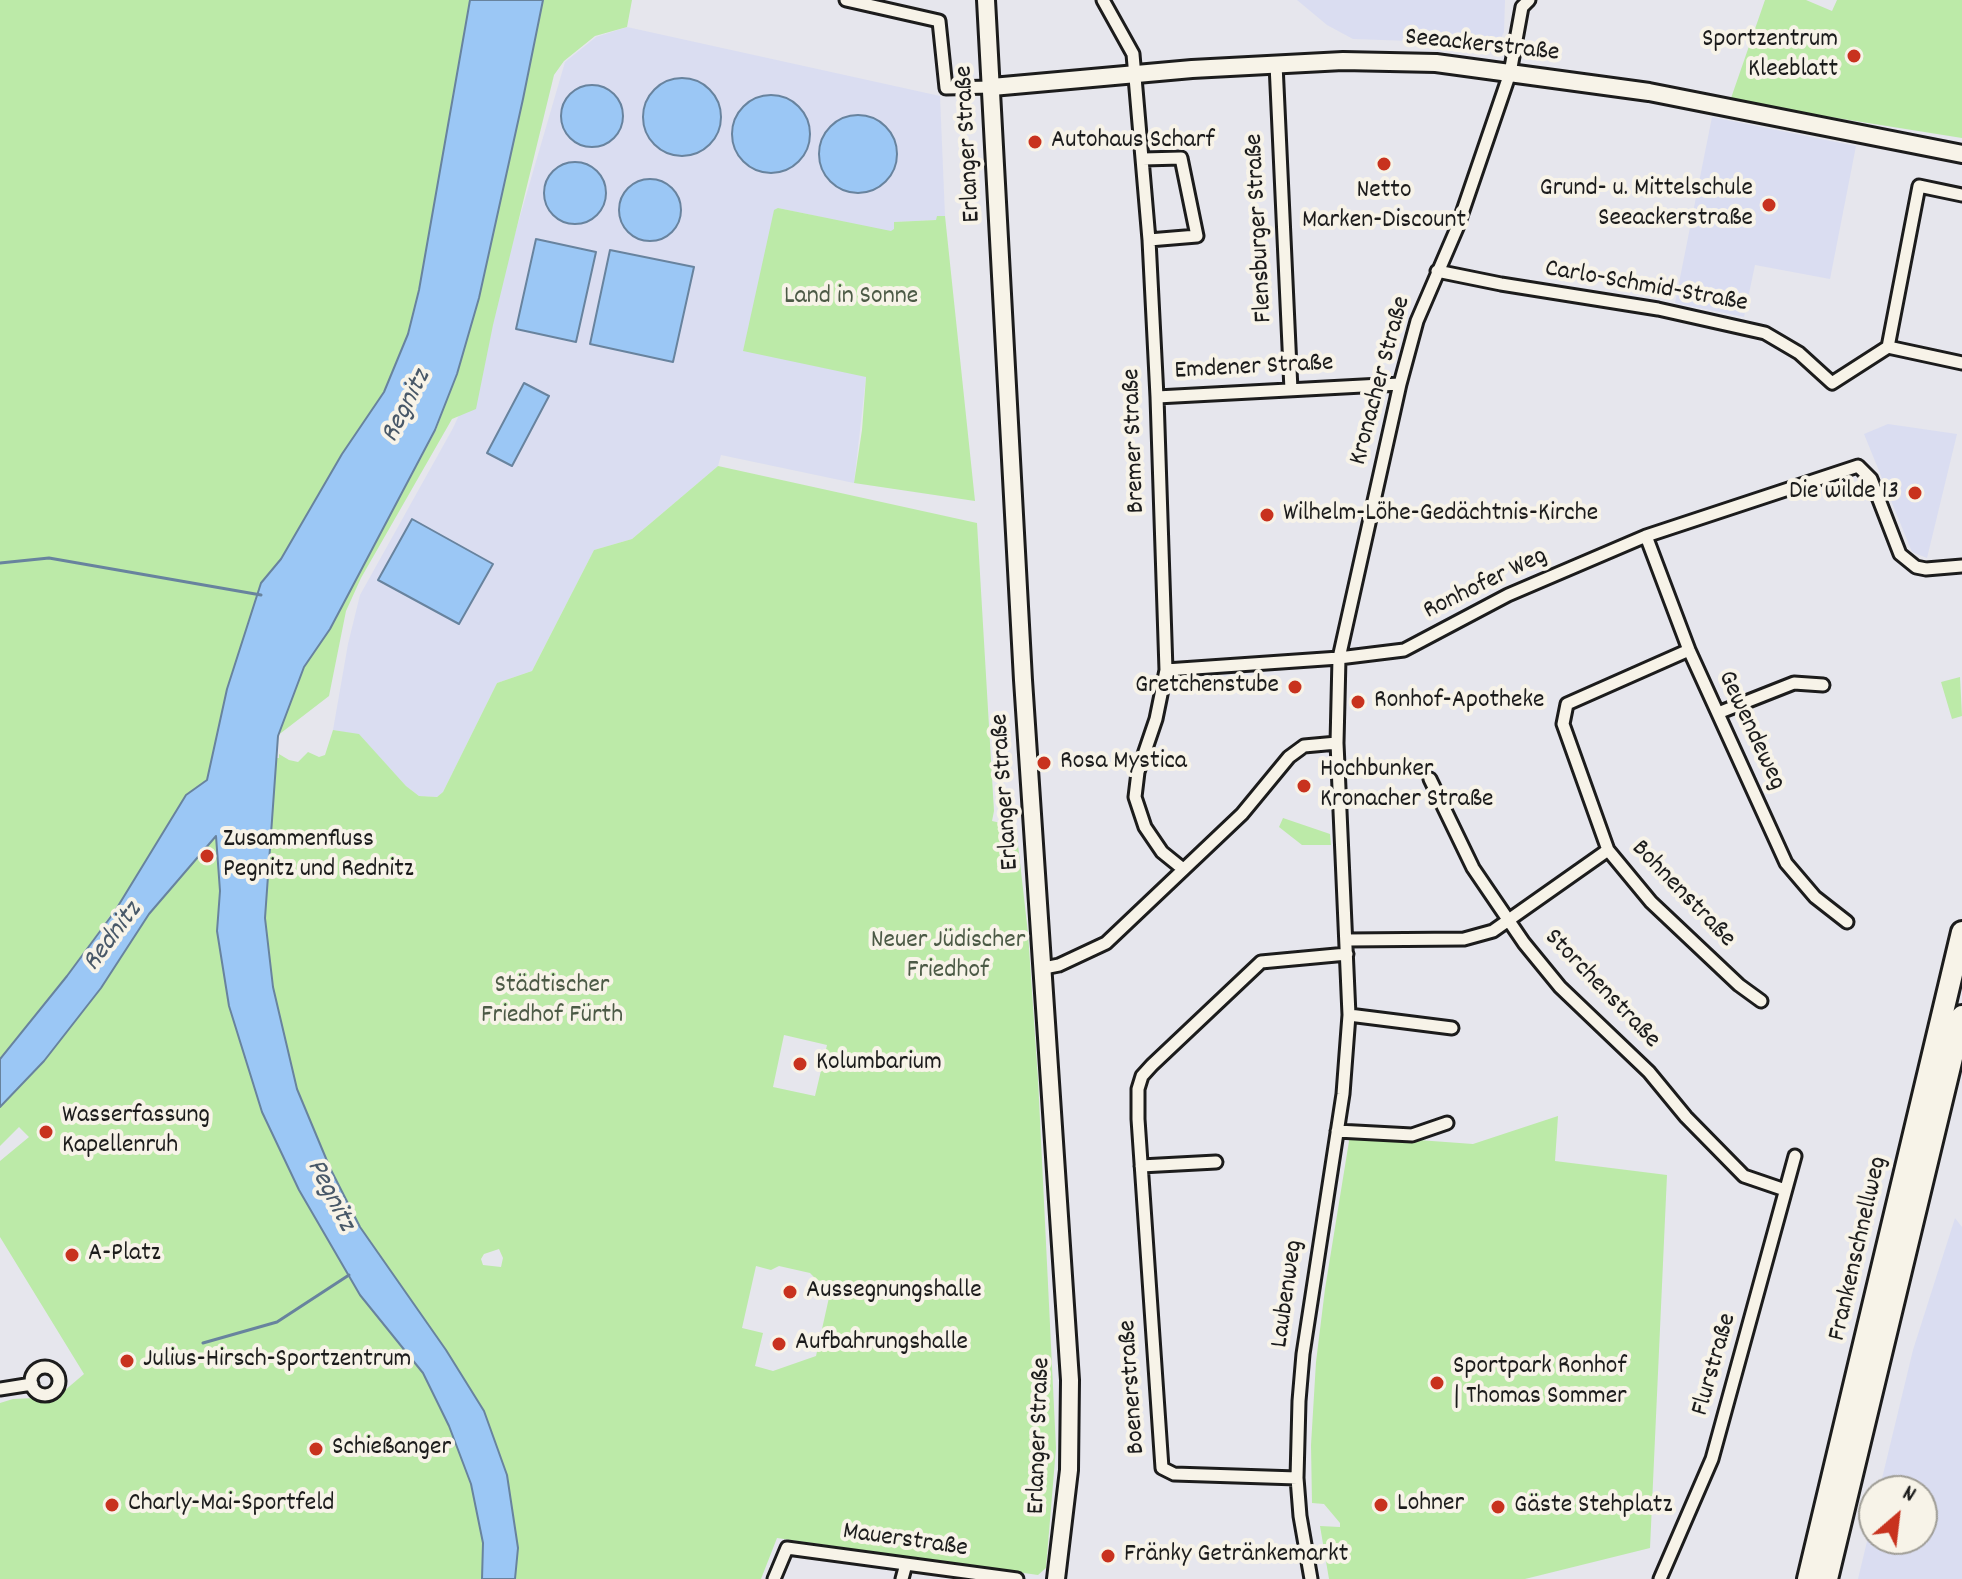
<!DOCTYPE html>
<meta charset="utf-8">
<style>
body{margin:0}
#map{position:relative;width:1962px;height:1579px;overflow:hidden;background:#e6e6ed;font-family:Dekko,sans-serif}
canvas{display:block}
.north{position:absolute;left:1858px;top:1475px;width:80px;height:80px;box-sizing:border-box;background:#f7f3e8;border:2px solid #9f9d96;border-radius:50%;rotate:28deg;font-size:22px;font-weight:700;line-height:32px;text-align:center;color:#1c1c1c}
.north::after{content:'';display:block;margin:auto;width:28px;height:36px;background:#c8321e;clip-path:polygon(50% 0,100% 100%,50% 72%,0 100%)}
</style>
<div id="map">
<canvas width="1962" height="1579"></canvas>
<div class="north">N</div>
</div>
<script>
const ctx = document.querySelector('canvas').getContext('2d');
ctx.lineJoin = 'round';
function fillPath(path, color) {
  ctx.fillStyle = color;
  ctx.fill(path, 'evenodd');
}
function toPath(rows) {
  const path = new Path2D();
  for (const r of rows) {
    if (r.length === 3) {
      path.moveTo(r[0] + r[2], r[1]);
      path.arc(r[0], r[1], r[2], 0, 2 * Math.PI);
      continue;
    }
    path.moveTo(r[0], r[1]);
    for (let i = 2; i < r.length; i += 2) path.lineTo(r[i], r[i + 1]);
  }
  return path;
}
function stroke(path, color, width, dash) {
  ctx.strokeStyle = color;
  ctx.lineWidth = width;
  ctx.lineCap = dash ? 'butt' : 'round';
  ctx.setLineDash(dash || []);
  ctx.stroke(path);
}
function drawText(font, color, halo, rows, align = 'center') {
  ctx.font = font + ' Dekko,sans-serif';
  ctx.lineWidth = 8;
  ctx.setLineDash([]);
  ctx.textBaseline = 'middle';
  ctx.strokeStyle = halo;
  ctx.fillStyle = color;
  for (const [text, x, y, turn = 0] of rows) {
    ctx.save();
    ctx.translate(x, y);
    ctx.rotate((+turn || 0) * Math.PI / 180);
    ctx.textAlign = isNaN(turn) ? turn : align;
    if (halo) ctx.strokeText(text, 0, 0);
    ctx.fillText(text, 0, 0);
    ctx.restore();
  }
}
const built = toPath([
 [1297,0,1505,0,1504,32,1498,44,1353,39,1327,25],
 [627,27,940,96,945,216,937,216,937,220,894,222,894,230,891,232,778,208,866,377,854,483,721,455,718,466,632,539,594,550,532,671,497,683,443,792,437,797,419,796,406,786,359,735,333,730,348,644,360,595,453,428,467,398,565,62,596,37],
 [1712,117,1856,146,1830,279,1755,265,1744,317,1675,303],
 [1888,424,1957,434,1927,558,1912,552,1864,434],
 [1955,1218,1962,1227,1962,1579,1858,1579,1874,1512,1874,1539,1922,1539,1922,1491,1879,1491,1913,1350]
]);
const green = toPath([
 [0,0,471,0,419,290,408,334,384,392,342,454,207,780,67,976,0,1060],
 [543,0,632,0,627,27,595,36,564,61,554,75,493,325,476,409,452,419,361,578,346,611,329,696,277,736,304,666,330,629,436,430,456,374,479,299],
 [1765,0,1806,0,1832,11,1837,0,1962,0,1962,138,1730,101],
 [778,208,891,231,894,229,894,222,936,220,937,216,945,216,975,501,854,483,862,430,866,377,743,351,774,210],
 [718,466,977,523,994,811,992,821,1014,826,1012,834,1017,836,1028,933,1038,1079,1056,1448,1046,1568,1038,1575,777,1538,761,1579,0,1579,0,1403,13,1399,57,1397,84,1374,0,1237,0,1161,29,1137,19,1127,0,1146,0,1107,44,1061,101,988,149,914,216,835,220,891,217,931,229,1006,262,1112,299,1189,297,1089,273,987,265,918,276,758,279,758,279,754,289,760,298,762,308,752,319,757,325,755,333,730,359,734,406,786,419,796,437,797,443,792,497,683,532,671,594,550,632,539],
 [784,1035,827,1045,815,1096,773,1087],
 [499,1249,503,1258,501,1267,483,1265,481,1259,484,1254],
 [756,1266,771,1270,779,1266,810,1273,817,1280,832,1284,816,1356,773,1371,755,1366,763,1333,742,1328],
 [1960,677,1962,716,1952,719,1941,682],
 [1283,818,1330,834,1331,845,1302,845,1279,827],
 [1558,1116,1555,1161,1667,1175,1650,1548,1525,1579,1329,1579,1320,1526,1340,1527,1340,1523,1324,1504,1312,1503,1311,1445,1316,1362,1325,1289,1350,1135,1473,1144]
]);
const water = toPath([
 [470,0,543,0,523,99,479,298,457,374,435,430,330,629,304,667,278,736,265,918,273,987,297,1089,330,1168,360,1227,446,1350,484,1411,507,1475,518,1548,515,1579,482,1579,483,1543,471,1484,449,1426,423,1373,360,1295,299,1190,262,1112,229,1006,217,931,220,891,216,836,149,914,101,988,44,1061,0,1107,0,1059,67,976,115,911,186,795,207,780,227,689,261,583,281,559,342,454,384,392,408,334,419,290,470,0],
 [682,117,39],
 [592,116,31],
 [771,134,39],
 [858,154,39],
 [575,193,31],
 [650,210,31],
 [536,239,596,252,576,342,516,329,536,239],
 [610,250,694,267,673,362,590,344,610,250],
 [524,383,549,396,512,466,487,453,524,383],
 [412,519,493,564,459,624,378,580,412,519]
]);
const stream = toPath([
 [0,563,49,558,261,595],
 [203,1343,277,1322,349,1275]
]);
const street = toPath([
 [846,0,939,21,946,88,992,87],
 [1103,0,1133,54,1149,240,1157,397,1166,670,1156,719,1138,772,1135,797,1145,827,1162,852,1183,869],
 [1276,64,1291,390],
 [1143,159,1181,158,1197,236,1149,240],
 [1437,271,1501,284,1658,309,1765,333,1799,353,1832,383,1888,347,1962,363],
 [1888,347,1919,186,1962,195],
 [1157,397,1400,384],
 [1646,536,1689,650,1786,863,1815,897,1847,922],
 [1689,650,1567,704,1563,724,1608,850,1651,902,1739,985,1761,1001],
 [1166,670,1339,658,1404,650,1508,595,1646,536,1858,466,1871,479,1900,554,1916,567,1926,569,1962,566],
 [1718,713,1794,683,1823,685],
 [1430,779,1473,868,1524,943,1560,987,1649,1072,1686,1117,1744,1176,1785,1190],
 [1347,940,1464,939,1493,931,1608,850],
 [1044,968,1059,965,1106,943,1242,814,1289,757,1304,746,1337,743],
 [1349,1015,1452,1028],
 [1337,1131,1412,1135,1447,1123],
 [1141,1166,1216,1162],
 [45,1381,14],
 [0,1389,32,1384],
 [1297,1478,1174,1474,1162,1468,1138,1119,1138,1089,1142,1076,1152,1065,1261,962,1347,954],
 [774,1579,787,1548,1017,1579],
 [902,1579,906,1564],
 [1311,1579,1300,1516,1297,1478,1299,1401,1303,1354,1343,1094,1349,1015,1337,743,1339,658,1400,384,1417,321,1457,228,1510,73,1522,7,1529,0],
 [1660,1579,1712,1459,1795,1156]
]);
const secondary = toPath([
 [986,0,1023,680,1070,1380,1069,1470,1056,1579],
 [992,87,1192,69,1343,61,1436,63,1649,92,1962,154]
]);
const highway = toPath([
 [1808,1579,1962,932],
 [1827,1579,1962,1016]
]);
const markers = [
 [1854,56,8,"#c8321e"],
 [1035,142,8,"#c8321e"],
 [1384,164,8,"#c8321e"],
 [1769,205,8,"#c8321e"],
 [1915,493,8,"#c8321e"],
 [1267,515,8,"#c8321e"],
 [1295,687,8,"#c8321e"],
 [1358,702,8,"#c8321e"],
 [1044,763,8,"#c8321e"],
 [1304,786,8,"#c8321e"],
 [207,856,8,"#c8321e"],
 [800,1064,8,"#c8321e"],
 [46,1132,8,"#c8321e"],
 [72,1255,8,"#c8321e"],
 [790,1292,8,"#c8321e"],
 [779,1344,8,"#c8321e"],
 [127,1361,8,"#c8321e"],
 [1437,1383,8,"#c8321e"],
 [316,1449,8,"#c8321e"],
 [112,1505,8,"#c8321e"],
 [1381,1505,8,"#c8321e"],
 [1498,1507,8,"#c8321e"],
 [1108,1556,8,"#c8321e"]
];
const poiNames = [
 ["Sportzentrum",1838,41,"right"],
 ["Kleeblatt",1838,71,"right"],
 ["Autohaus Scharf",1051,142],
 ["Grund- u. Mittelschule",1753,190,"right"],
 ["Seeackerstraße",1753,220,"right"],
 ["Netto",1384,192,"center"],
 ["Marken-Discount",1384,222,"center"],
 ["Die wilde 13",1899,493,"right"],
 ["Wilhelm-Löhe-Gedächtnis-Kirche",1283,515],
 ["Gretchenstube",1279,687,"right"],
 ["Ronhof-Apotheke",1374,702],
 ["Rosa Mystica",1060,763],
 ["Hochbunker",1320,771],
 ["Kronacher Straße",1320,801],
 ["Zusammenfluss",223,841],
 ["Pegnitz und Rednitz",223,871],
 ["Kolumbarium",816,1064],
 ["Wasserfassung",62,1117],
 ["Kapellenruh",62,1147],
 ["A-Platz",88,1255],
 ["Aussegnungshalle",806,1292],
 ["Aufbahrungshalle",795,1344],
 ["Julius-Hirsch-Sportzentrum",143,1361],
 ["Sportpark Ronhof",1453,1368],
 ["| Thomas Sommer",1453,1398],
 ["Schießanger",332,1449],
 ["Charly-Mai-Sportfeld",128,1505],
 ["Lohner",1397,1505],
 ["Gäste Stehplatz",1514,1507],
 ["Fränky Getränkemarkt",1124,1556]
];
const streetNames = [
 ["Seeackerstraße",1482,47,6],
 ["Erlanger Straße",970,144,-93],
 ["Flensburger Straße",1261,228,-93],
 ["Carlo-Schmid-Straße",1646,288,10],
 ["Emdener Straße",1254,369,-3],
 ["Kronacher Straße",1382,381,-75],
 ["Bremer Straße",1136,441,-92],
 ["Ronhofer Weg",1486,585,-26],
 ["Gewendeweg",1750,731,65],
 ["Erlanger Straße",1007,792,-94],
 ["Bohnenstraße",1682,895,46],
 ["Storchenstraße",1601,990,46],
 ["Frankenschnellweg",1860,1249,-77],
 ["Laubenweg",1289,1294,-82],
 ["Flurstraße",1716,1365,-74],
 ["Boenerstraße",1134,1387,-94],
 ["Erlanger Straße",1041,1436,-88],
 ["Mauerstraße",905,1542,8]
];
const parkNames = [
 ["Land in Sonne",851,298],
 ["Neuer Jüdischer",948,942],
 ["Friedhof",948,972],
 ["Städtischer",552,987],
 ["Friedhof Fürth",552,1017]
];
const waterNames = [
 ["Regnitz",408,407,-63],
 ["Rednitz",114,938,-53],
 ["Pegnitz",329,1196,63]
];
fillPath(built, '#daddf1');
fillPath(green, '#bceaa8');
fillPath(water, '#9bc7f5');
stroke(water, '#68839e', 2);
stroke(stream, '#68839e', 3);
stroke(street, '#1c1c1c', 17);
stroke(secondary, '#1c1c1c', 22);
stroke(highway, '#1c1c1c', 26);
stroke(street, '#f7f3e8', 11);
stroke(secondary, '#f7f3e8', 16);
stroke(highway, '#f7f3e8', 20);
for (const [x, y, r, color] of markers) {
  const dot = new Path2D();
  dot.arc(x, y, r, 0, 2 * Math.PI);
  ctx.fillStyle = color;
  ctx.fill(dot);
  stroke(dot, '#f7f3e8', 3);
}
drawText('26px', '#1c1c1c', '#f7f3e8', poiNames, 'left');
drawText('26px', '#1c1c1c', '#f7f3e8', streetNames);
drawText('26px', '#4c5a46', '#f7f3e8', parkNames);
drawText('italic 28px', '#485868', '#f7f3e8', waterNames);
</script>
